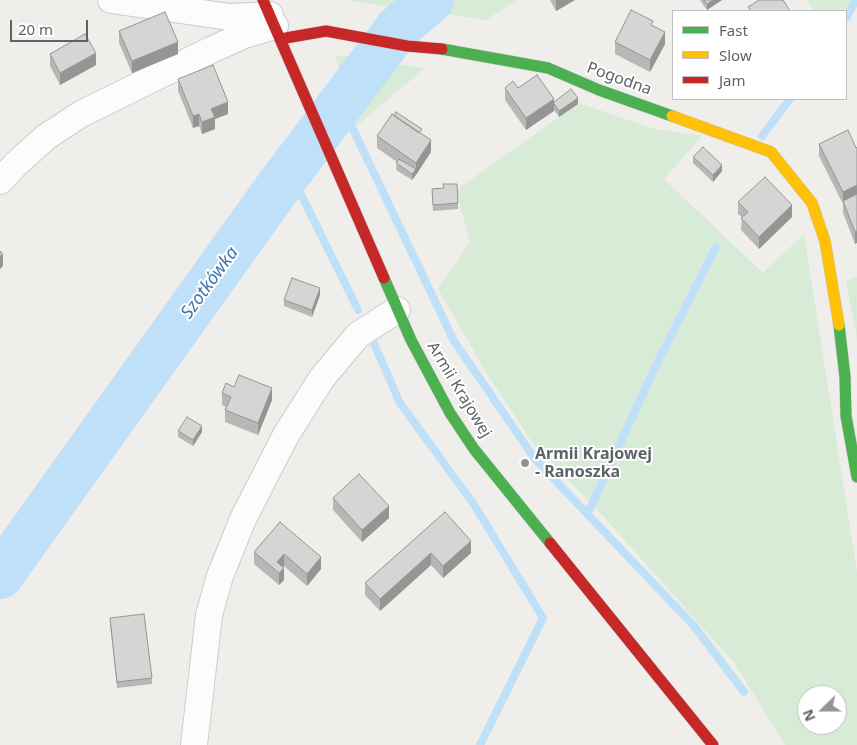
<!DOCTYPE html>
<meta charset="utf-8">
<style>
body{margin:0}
#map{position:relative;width:857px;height:745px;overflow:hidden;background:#efeeea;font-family:"Noto Sans",sans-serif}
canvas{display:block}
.legend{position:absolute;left:672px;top:10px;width:175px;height:90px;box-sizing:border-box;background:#fff;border:1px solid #bfc1c3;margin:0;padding:6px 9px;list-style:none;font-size:15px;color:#5f6368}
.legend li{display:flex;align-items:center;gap:10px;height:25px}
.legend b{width:25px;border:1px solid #bfc1c3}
.north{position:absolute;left:797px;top:685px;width:50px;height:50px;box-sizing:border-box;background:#fff;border:1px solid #bfc1c3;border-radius:50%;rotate:248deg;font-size:14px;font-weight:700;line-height:20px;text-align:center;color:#5f6368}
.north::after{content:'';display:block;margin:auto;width:18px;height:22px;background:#919496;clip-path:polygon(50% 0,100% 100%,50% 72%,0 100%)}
.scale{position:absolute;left:10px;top:20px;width:78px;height:22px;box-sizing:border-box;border:2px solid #5f6368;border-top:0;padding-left:6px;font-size:15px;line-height:18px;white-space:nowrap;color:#5f6368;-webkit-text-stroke:4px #fff;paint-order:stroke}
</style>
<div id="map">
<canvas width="857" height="745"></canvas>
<ul class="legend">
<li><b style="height:6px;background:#4caf50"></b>Fast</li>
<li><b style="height:6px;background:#ffc107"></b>Slow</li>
<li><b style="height:6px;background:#c62828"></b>Jam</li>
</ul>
<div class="north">N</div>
<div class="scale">20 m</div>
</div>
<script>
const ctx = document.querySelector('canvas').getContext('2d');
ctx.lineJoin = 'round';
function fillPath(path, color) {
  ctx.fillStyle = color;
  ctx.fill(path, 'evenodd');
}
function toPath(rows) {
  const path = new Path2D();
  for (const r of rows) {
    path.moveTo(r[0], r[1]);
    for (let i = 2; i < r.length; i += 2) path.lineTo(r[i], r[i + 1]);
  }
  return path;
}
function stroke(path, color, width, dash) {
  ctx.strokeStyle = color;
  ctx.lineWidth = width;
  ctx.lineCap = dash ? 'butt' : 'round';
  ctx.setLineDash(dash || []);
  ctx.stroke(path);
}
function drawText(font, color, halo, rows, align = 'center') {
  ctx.font = font + ' "Noto Sans",sans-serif';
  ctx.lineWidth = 4;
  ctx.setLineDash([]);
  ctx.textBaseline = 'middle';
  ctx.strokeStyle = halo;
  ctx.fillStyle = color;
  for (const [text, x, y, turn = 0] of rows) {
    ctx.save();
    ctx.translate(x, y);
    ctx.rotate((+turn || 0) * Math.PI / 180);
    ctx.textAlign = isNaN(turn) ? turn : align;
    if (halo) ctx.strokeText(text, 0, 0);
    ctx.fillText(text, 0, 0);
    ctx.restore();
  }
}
const green = toPath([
 [352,0,517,0,486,20,350,1],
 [807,0,852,0,846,14,846,11,814,11],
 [335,55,425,68,355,127],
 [579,103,654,129,702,136,664,179,763,273,804,234,857,572,857,745,785,745,735,664,605,518,531,441,489,377,438,289,470,242,456,190],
 [807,695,837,695,837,725,807,725],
 [857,277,857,339,846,281]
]);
const stream = toPath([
 [846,18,856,0],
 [341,104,454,341,535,459,694,626,744,692],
 [762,136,790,99],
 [290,172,358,310],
 [372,339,400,403,475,506,543,618,480,745],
 [588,513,658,361,716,247]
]);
const river = toPath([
 [0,576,281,183,398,28,431,0]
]);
const street = toPath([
 [111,0,229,17,270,15],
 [0,181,16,164,46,137,81,114,211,50,244,35,275,26],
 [194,745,209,615,220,576,243,519,286,435,322,378,358,335,397,310]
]);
const fast = toPath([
 [442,49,548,68,599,90,672,116],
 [384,278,411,340,450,413,474,449,550,543],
 [839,325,845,377,846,416,857,477]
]);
const slow = toPath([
 [672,116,771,152,812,203,825,241,839,325]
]);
const jam = toPath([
 [263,0,384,278],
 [280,39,326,31,407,46,442,49],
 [550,543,713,745]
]);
const wall = toPath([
 [550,0,575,0,556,11],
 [700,0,722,0,707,10],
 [653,26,665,44,650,72,615,54,615,42],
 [119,31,178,54,132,73,119,43],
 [50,54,96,65,60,85,50,66],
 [178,79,228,114,215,119,215,129,202,134,199,126,193,128,178,91],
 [505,88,518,88,554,102,578,104,559,117,554,110,526,130,505,100],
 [422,134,431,152,412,180,396,170,397,162,377,148,377,136],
 [819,144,856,148,855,244,843,213,843,204,819,156],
 [693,157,722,171,713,182,693,163],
 [443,184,458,203,458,209,433,211,432,189,443,188],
 [738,202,792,217,759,249,741,230,742,217,738,214],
 [320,295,312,317,284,306,284,300],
 [234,387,272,400,258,435,225,422,225,410,226,407,222,405,222,393],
 [178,431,202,432,193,446,178,437],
 [333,498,389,518,362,542,333,510],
 [445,512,471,553,443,578,431,565,380,611,365,595,365,583],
 [280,522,321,569,307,586,284,566,283,567,284,580,279,585,254,564,254,552],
 [110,618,152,678,152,684,117,688,110,624]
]);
const shadedWall = toPath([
 [556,0,575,0,556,11],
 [713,0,722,0,707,10,707,4],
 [665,32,665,44,650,72,650,60],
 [178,42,178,54,132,73,132,61],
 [96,53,96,65,60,85,60,73],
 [578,98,578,104,559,117,559,111],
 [554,99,554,111,526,130,526,118],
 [228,102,228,114,215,119,215,129,202,134,202,122,211,109],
 [199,114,199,126,193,128,193,116],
 [431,140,431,152,416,175,416,163],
 [722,165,722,171,713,182,713,175],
 [416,169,416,175,412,180,412,174],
 [857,185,857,197,843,201,843,204,843,192],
 [792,205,792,217,759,249,759,237],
 [857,231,857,243,855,244,855,232],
 [3,254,3,266,0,269,0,257],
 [320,288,320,295,312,317,312,310],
 [272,388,272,400,258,435,258,423],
 [202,426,202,432,193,446,193,440],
 [389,506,389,518,362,542,362,530],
 [471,541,471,553,443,578,443,566],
 [431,553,431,565,380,611,380,599],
 [284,554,284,566,278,573,277,562],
 [321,557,321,569,307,586,307,574],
 [284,568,284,580,279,585,279,573]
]);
const building = toPath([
 [704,0,713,0,707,4,704,0],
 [759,0,783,0,790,11,751,11,748,7,759,0],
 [631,10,653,21,651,25,665,32,650,60,615,42,631,10],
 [165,12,178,42,132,61,119,31,165,12],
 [85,34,96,53,60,73,50,54,85,34],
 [213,65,228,102,211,109,215,117,202,122,199,114,193,116,178,79,213,65],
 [537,75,554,99,526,118,505,88,513,81,518,88,537,75],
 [571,89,578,98,559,111,554,104,554,102,571,89],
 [396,112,422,129,419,133,394,116,396,112],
 [392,114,431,140,416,163,377,136,392,114],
 [848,130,856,148,857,147,857,185,843,192,819,144,848,130],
 [703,147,722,165,713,175,693,157,703,147],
 [399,159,416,169,412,174,396,163,399,159],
 [765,177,792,205,759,237,741,218,748,212,738,202,765,177],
 [443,184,457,184,458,203,433,205,432,189,444,188,443,184],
 [857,194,857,231,855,232,843,201,857,194],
 [0,251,3,254,0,257,0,251],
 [292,278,320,288,312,310,284,300,292,278],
 [239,375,272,388,258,423,225,410,231,397,222,393,226,383,234,387,239,375],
 [187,417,202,426,193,440,178,431,187,417],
 [359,474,389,506,362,530,333,498,359,474],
 [445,512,471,541,443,566,431,553,380,599,365,583,445,512],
 [280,522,321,557,307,574,284,554,277,562,284,568,279,573,254,552,280,522],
 [144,614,152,678,117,682,110,618,144,614]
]);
const markers = [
 [525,463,5,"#919496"]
];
const streetNames = [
 ["Pogodna",619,79,20],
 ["Armii Krajowej",459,390,59]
];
const poiNames = [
 ["Armii Krajowej",535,454],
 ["- Ranoszka",535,472]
];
const waterNames = [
 ["Szotkówka",210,283,-54]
];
fillPath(green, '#d8ebd6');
stroke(stream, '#bfe0f9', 8);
stroke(river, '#bfe0f9', 46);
stroke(street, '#cbcccc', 28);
stroke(fast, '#cacacb', 12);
stroke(slow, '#cacacb', 12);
stroke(jam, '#cacacb', 12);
stroke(street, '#fdfcfc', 26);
stroke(fast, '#4caf50', 11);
stroke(slow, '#ffc107', 11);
stroke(jam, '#c62828', 11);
fillPath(wall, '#b8b7b5');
fillPath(shadedWall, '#969594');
fillPath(building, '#d6d5d3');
stroke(building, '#969594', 1);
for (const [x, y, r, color] of markers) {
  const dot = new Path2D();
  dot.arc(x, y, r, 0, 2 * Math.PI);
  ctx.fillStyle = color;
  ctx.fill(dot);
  stroke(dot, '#fff', 2);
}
drawText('16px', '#5f6368', '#fff', streetNames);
drawText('bold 16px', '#5f6368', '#fff', poiNames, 'left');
drawText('italic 18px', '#4174aa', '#fff', waterNames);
</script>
